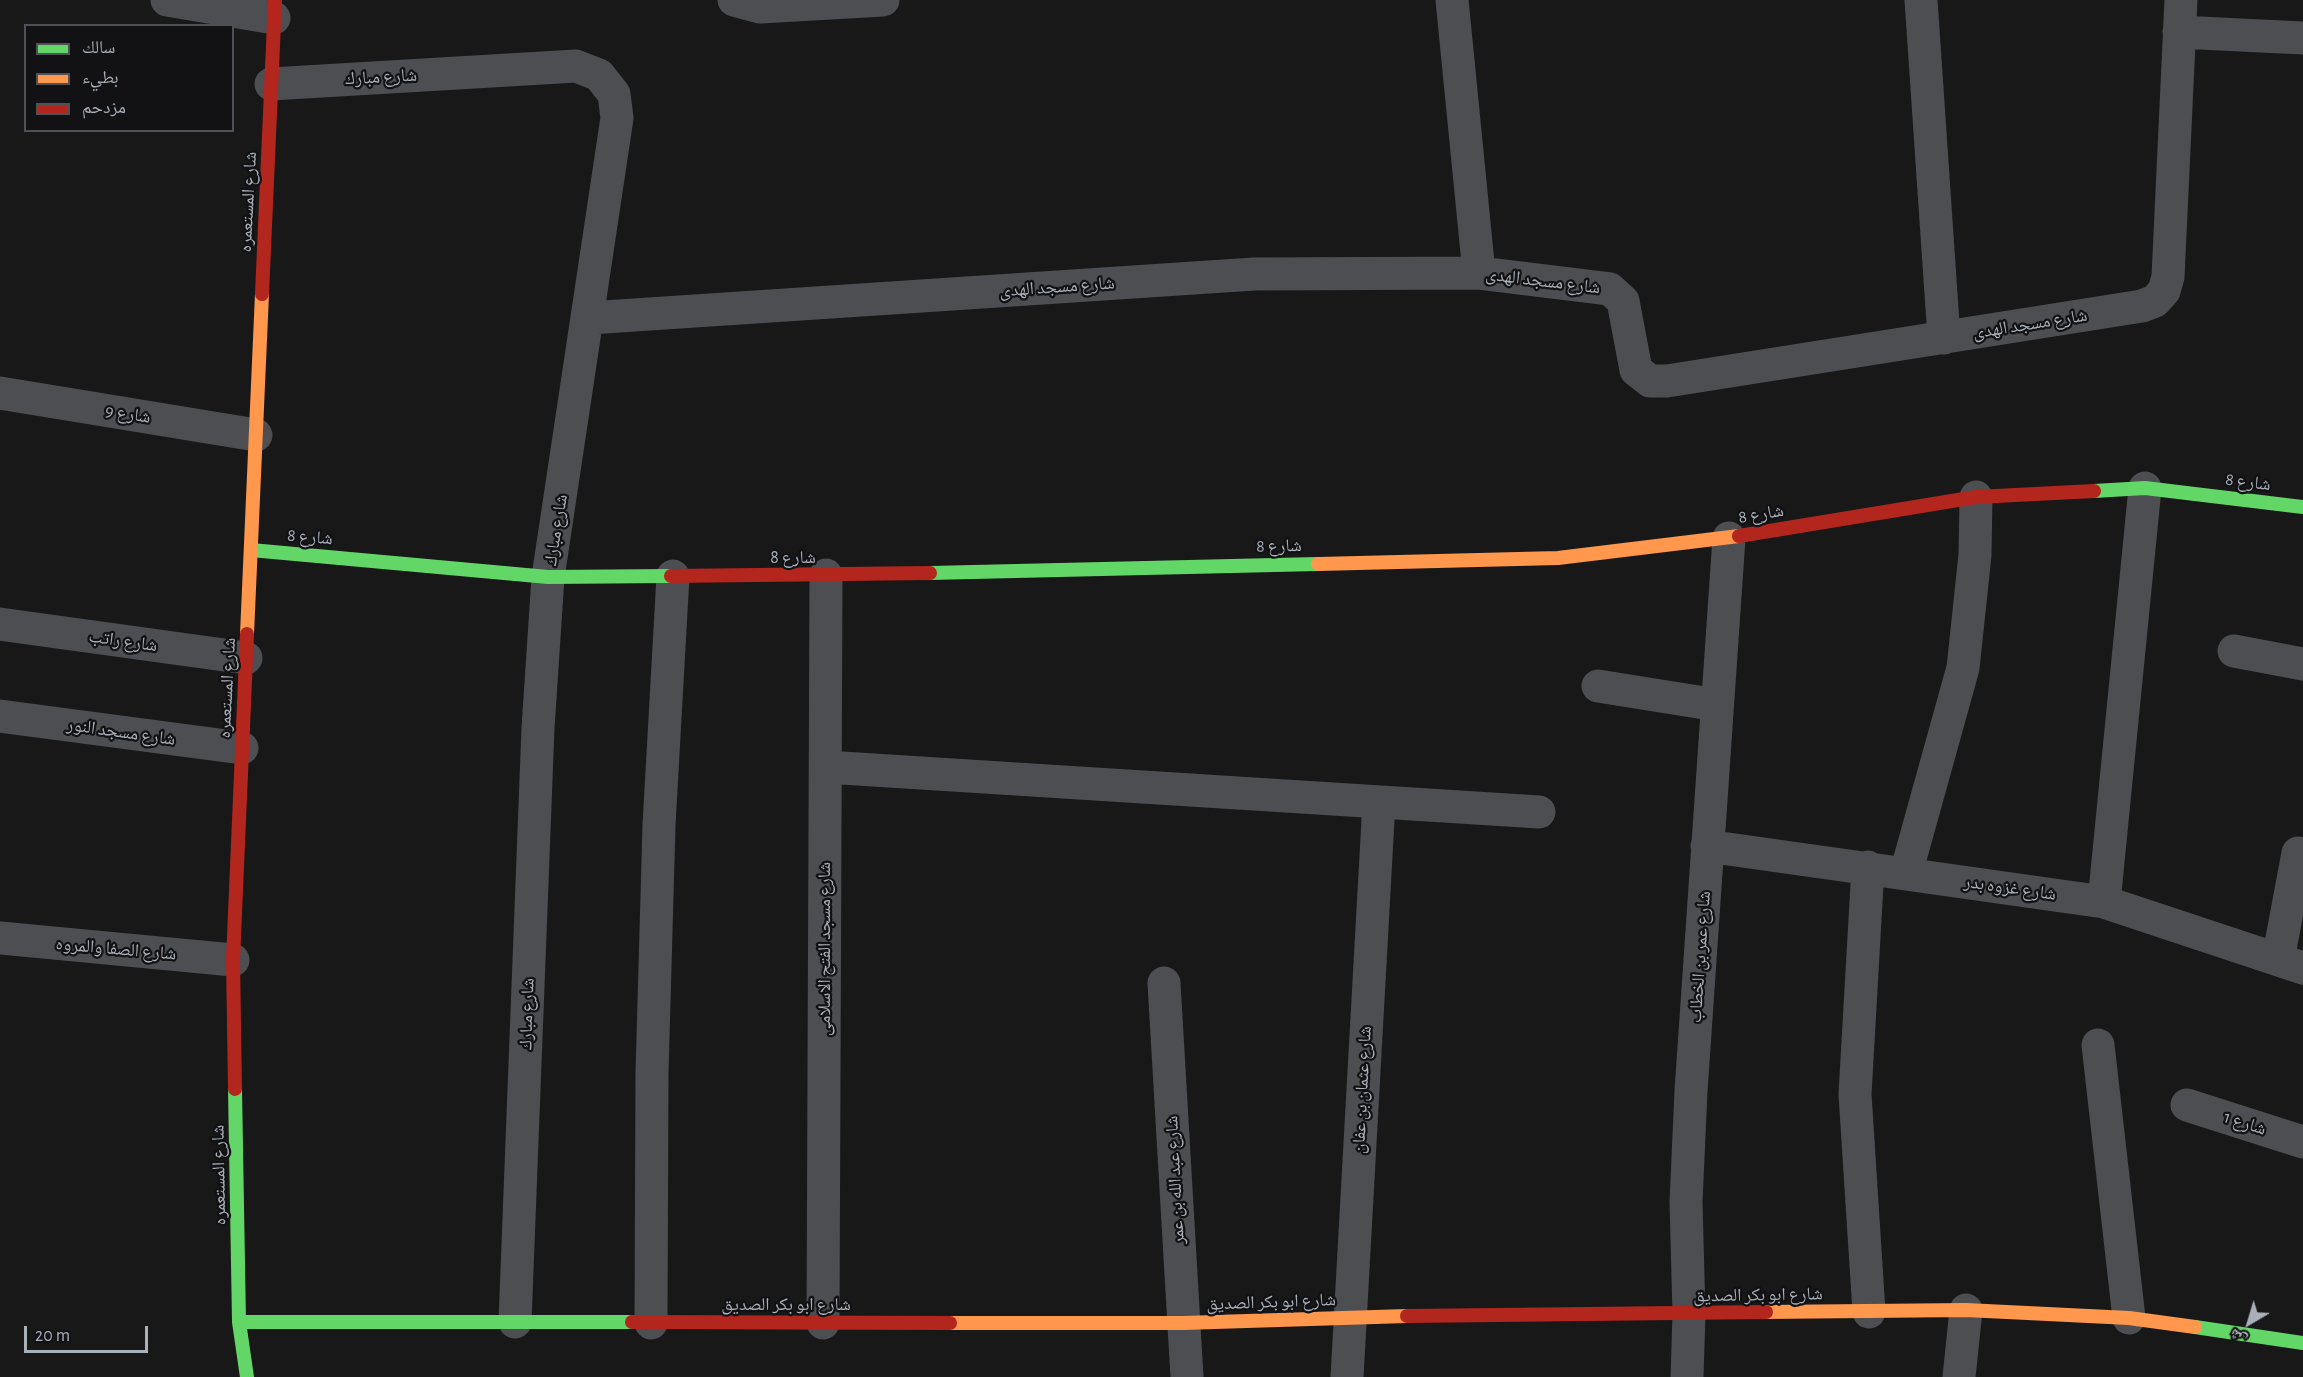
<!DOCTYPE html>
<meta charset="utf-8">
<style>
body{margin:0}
#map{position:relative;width:2303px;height:1377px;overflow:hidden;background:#181818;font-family:"Alegreya Sans","Noto Naskh Arabic",sans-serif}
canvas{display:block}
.legend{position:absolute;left:24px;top:24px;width:210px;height:108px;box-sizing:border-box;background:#121214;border:2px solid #4e5156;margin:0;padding:8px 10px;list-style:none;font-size:18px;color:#a9b0ba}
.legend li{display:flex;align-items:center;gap:12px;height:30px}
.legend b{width:30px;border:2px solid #4e5156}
.north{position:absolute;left:2219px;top:1293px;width:60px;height:60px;-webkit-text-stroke:4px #121214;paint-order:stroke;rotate:218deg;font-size:16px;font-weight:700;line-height:24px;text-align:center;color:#a9b0ba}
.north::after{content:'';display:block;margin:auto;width:21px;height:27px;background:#a9b0ba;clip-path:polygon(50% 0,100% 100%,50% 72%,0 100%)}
.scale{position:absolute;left:24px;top:1326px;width:124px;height:27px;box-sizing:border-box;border:3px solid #a9b0ba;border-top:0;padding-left:8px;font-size:18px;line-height:21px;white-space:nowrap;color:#a9b0ba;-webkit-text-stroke:4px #121214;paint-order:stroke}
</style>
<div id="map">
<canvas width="2303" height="1377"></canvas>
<ul class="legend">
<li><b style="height:8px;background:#63d668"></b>سالك</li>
<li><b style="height:8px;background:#ff974d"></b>بطيء</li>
<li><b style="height:8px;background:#b3261e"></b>مزدحم</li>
</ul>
<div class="north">ش</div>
<div class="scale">20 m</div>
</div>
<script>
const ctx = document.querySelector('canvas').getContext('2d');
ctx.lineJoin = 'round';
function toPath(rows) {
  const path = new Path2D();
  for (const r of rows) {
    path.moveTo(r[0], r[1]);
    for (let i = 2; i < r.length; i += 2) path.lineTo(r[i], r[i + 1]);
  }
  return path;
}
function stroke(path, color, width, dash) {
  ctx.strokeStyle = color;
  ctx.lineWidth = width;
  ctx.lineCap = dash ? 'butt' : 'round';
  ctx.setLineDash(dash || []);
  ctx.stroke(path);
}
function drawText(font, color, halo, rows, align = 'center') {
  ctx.font = font + ' "Alegreya Sans","Noto Naskh Arabic",sans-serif';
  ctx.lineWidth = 4.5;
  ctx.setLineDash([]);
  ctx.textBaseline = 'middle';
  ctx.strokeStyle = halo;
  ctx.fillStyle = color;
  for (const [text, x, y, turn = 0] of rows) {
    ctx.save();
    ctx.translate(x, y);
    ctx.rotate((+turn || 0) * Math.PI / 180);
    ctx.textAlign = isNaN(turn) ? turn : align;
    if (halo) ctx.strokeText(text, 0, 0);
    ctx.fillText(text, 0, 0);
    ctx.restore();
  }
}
const street = toPath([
 [167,0,274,18],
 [734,0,760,7,883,0],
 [1452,0,1479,273],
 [1921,0,1944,338],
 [2179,32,2303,38],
 [271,84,576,66,599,75,614,94,617,118,548,577,538,728,515,1322],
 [589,318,1254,274,1479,273,1610,289,1623,301,1636,370,1650,381,1667,381,2142,306,2155,301,2164,291,2168,277,2181,0],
 [0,393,256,435],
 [0,624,246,658],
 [2234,651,2303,664],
 [1598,686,1717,705],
 [0,716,242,748],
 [826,767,1539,812],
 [1707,846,2104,902,2303,968],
 [1868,867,1855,1094,1869,1312],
 [1906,873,1963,668,1975,555,1976,497],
 [2104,902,2145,488],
 [0,938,233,960],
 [2278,960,2298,853],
 [1164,983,1187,1377],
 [2098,1045,2129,1318],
 [2187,1105,2303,1142],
 [651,1323,652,1073,659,825,673,576],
 [823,1323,826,575],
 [1347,1377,1379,802],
 [1687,1377,1689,1314,1686,1202,1691,1091,1729,538],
 [1959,1377,1966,1310]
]);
const fast = toPath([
 [2094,491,2145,488,2303,507],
 [251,550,548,577,671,576],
 [930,573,1318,564],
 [235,1089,239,1322,247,1377],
 [239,1322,632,1322],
 [2195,1327,2303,1343]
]);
const slow = toPath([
 [1318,564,1558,558,1739,536],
 [247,634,262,294],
 [1766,1312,1966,1310,2129,1318,2195,1327],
 [950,1323,1183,1323,1407,1316]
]);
const jam = toPath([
 [262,294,275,0],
 [1739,536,1976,497,2094,491],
 [671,576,930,573],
 [235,1089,233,960,247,634],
 [1407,1316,1766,1312],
 [632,1322,950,1323]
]);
const streetNames = [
 ["شارع مبارك",381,77,-3],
 ["شارع المستعمره",248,202,-87],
 ["شارع مسجد الهدى",1543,281,7],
 ["شارع مسجد الهدى",1057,287,-4],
 ["شارع مسجد الهدى",2030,324,-9],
 ["شارع 9",128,414,9],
 ["شارع 8",2248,482,7],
 ["شارع 8",1761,514,-9],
 ["شارع مبارك",556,530,-81],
 ["شارع 8",310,537,5],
 ["شارع 8",1279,546,-1],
 ["شارع 8",793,558],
 ["شارع راتب",123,641,8],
 ["شارع المستعمره",227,688,-87],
 ["شارع مسجد النور",121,732,8],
 ["شارع غزوه بدر",2010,888,8],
 ["شارع الصفا والمروه",116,949,5],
 ["شارع مسجد الفتح الاسلامى",825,949,-90],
 ["شارع عمر بن الخطاب",1700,957,-86],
 ["شارع مبارك",527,1014,-88],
 ["شارع عثمان بن عفان",1362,1090,-87],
 ["شارع 1",2245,1123,18],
 ["شارع المستعمره",219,1175,-91],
 ["شارع عبد الله بن عمر",1175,1180,-93],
 ["شارع ابو بكر الصديق",1758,1295,-1],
 ["شارع ابو بكر الصديق",1271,1302,-2],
 ["شارع ابو بكر الصديق",786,1305]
];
stroke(street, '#4c4e51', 33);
stroke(fast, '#63d668', 14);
stroke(slow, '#ff974d', 14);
stroke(jam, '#b3261e', 14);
drawText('18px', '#a9b0ba', '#121214', streetNames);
</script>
